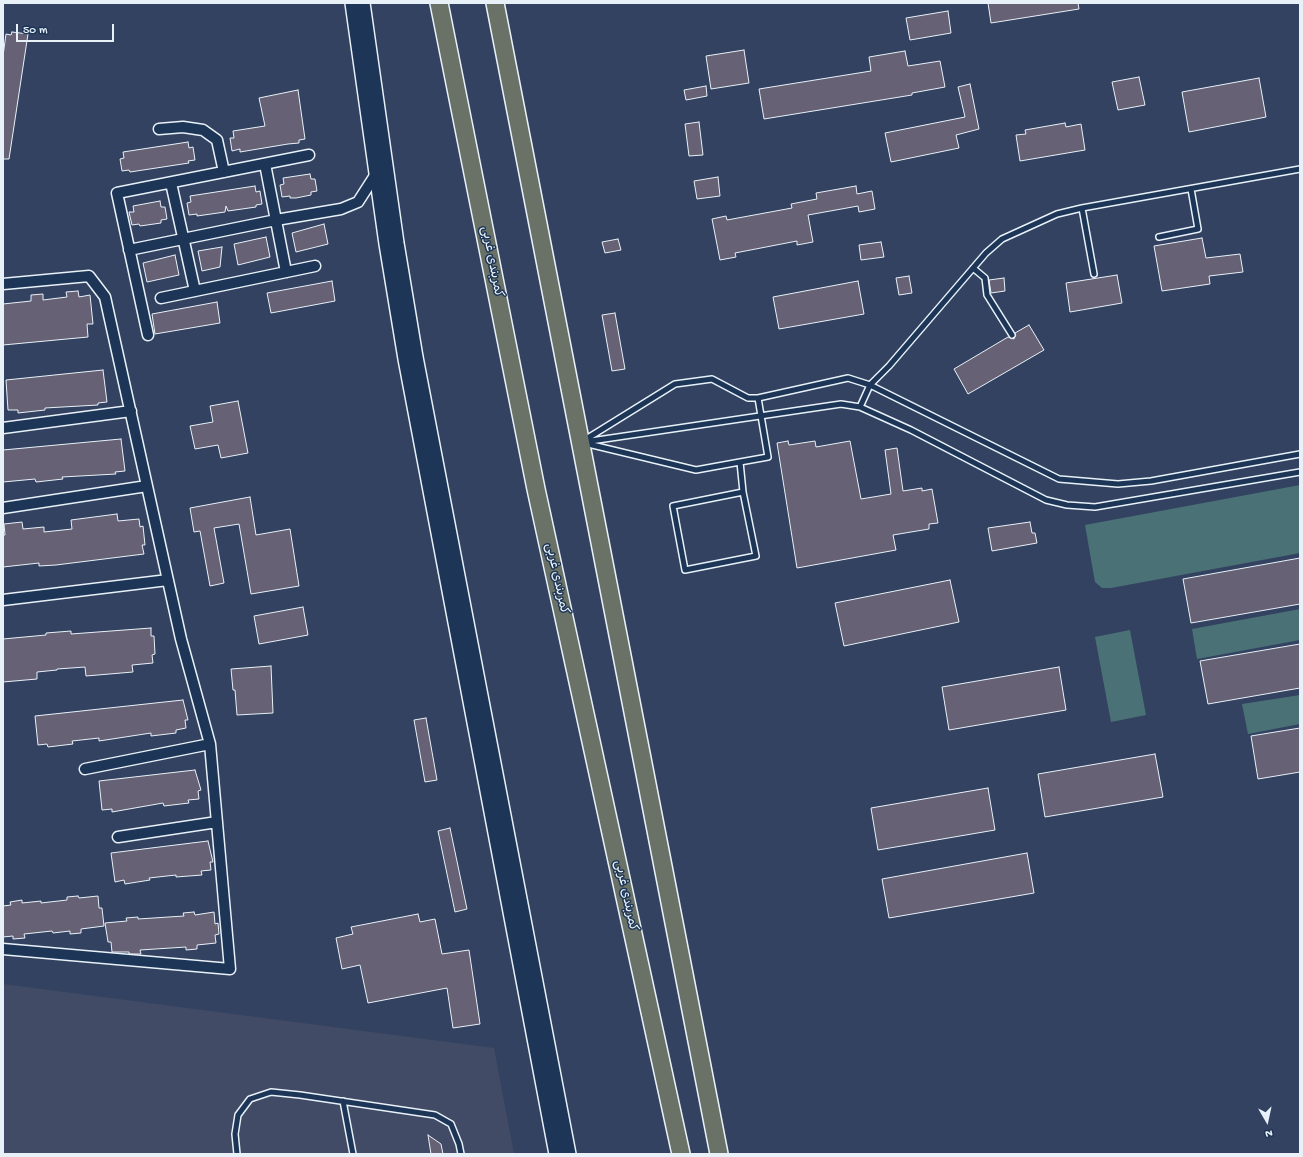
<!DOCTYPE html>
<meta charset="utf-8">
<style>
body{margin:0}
#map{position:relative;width:1303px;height:1157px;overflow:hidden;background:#334260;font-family:"Gochi Hand",sans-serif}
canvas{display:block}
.frame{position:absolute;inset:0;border:4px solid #e8f1f8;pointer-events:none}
.north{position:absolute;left:1247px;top:1101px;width:40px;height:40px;-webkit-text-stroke:3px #1d3557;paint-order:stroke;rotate:171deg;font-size:11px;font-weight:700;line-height:16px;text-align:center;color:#e8f1f8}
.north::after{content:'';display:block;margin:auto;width:14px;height:18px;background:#e8f1f8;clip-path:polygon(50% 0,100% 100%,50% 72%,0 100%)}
.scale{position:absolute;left:16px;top:24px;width:98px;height:18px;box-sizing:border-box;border:2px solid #e8f1f8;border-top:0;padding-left:5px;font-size:12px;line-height:14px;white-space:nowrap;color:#e8f1f8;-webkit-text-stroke:3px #1d3557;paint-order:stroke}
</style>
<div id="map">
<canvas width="1303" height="1157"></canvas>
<div class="frame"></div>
<div class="north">N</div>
<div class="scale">50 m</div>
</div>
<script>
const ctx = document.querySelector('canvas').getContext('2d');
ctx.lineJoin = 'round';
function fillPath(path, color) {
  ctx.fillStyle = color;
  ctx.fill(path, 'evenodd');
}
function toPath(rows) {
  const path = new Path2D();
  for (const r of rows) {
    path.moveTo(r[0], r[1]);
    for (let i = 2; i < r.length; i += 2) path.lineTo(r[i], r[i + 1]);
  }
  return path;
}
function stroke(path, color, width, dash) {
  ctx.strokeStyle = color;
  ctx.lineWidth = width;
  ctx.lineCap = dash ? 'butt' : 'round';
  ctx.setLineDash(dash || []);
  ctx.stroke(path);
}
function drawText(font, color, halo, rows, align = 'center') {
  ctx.font = font + ' "Gochi Hand","Playpen Sans Arabic",sans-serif';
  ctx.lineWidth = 3;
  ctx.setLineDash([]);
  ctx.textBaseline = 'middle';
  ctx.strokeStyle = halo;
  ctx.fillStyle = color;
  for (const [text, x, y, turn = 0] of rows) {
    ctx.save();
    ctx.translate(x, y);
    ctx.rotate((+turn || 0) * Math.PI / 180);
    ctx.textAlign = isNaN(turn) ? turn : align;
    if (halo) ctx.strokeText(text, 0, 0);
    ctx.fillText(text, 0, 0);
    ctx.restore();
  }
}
const built = toPath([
 [3,984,494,1048,514,1154,194,1154,194,1152,194,1154,3,1154]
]);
const green = toPath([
 [1300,485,1300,553,1111,588,1102,588,1095,582,1085,525],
 [1300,609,1300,640,1197,659,1192,629],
 [1130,630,1146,715,1111,722,1095,637],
 [1300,695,1300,724,1248,734,1242,704]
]);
const building = toPath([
 [988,3,1078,3,1079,9,991,23,988,3],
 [948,11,951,33,910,40,906,18,948,11],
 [12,32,28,34,9,159,3,159,3,56,6,34,11,35,12,32],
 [744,50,749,83,711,89,706,56,744,50],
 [905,51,908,66,940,61,945,87,912,93,912,95,764,119,759,89,871,71,869,57,905,51],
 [1139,77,1145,105,1118,110,1112,82,1139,77],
 [1259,78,1266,117,1189,132,1182,92,1259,78],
 [970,84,979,129,956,135,959,148,891,162,885,133,965,117,958,87,970,84],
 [706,86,707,96,686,100,684,90,706,86],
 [298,90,305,139,299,140,299,143,288,144,240,152,240,149,232,151,230,138,234,138,233,131,265,126,259,98,298,90],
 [699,122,703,155,689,156,685,124,699,122],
 [1065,123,1066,127,1081,124,1085,150,1020,161,1016,135,1026,134,1025,130,1065,123],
 [188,142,189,148,193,147,195,160,188,161,189,163,130,172,129,170,122,171,120,159,124,158,123,152,188,142],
 [310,174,311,179,315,179,317,191,311,192,311,195,296,198,290,198,290,196,282,197,280,185,284,184,283,178,310,174],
 [718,177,720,196,697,199,694,181,718,177],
 [255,186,256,192,260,191,262,204,256,205,256,207,228,211,226,206,225,212,197,216,197,214,189,215,187,203,191,202,190,196,255,186],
 [856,186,857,194,872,191,875,209,859,212,858,206,808,215,813,242,797,245,797,241,735,253,736,257,720,260,712,219,726,216,727,220,792,208,791,204,817,199,816,193,856,186],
 [160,201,161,207,165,207,167,219,161,220,161,223,140,226,139,224,132,225,129,212,134,212,133,206,160,201],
 [324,224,328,244,296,252,292,233,324,224],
 [266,237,270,257,238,265,234,244,266,237],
 [1202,238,1206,258,1240,254,1243,272,1209,276,1210,284,1162,291,1154,246,1202,238],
 [618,239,621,250,605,253,602,242,618,239],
 [881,242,884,257,861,260,859,245,881,242],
 [222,247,220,267,202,271,198,251,222,247],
 [175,255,179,275,147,282,143,263,175,255],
 [1117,275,1122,303,1070,312,1066,283,1117,275],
 [909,276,912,293,899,295,896,278,909,276],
 [1004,278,1005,291,991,293,989,280,1004,278],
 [332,281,335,301,271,313,267,293,332,281],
 [858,281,864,314,779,329,773,297,858,281],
 [78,291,79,297,90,295,93,324,87,324,88,337,3,345,3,304,31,301,31,295,43,294,43,300,67,297,66,292,78,291],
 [217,302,220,323,155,334,152,314,217,302],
 [615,313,625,369,612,371,602,315,615,313],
 [1029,325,1044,350,968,394,954,369,1008,337,1014,339,1015,333,1029,325],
 [103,370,107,402,98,403,98,405,45,408,45,410,18,413,18,410,8,410,6,380,103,370],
 [238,401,248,453,221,458,218,445,195,449,190,426,213,422,210,406,238,401],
 [121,439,125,471,115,472,116,474,62,477,63,479,36,482,35,479,3,482,3,450,121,439],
 [788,441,789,445,815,441,816,447,850,441,861,499,891,494,885,450,897,448,903,491,922,488,922,491,932,489,938,523,929,524,929,529,893,535,896,550,797,568,777,443,788,441],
 [250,497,256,535,290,529,299,586,251,594,239,524,214,528,224,583,210,586,200,531,194,532,190,508,250,497],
 [117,514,118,521,139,519,140,527,143,526,145,545,142,545,144,554,56,565,39,566,39,563,3,567,3,535,5,535,4,524,22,522,23,529,44,527,44,532,72,529,71,520,117,514],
 [1030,522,1032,533,1035,533,1037,543,992,551,988,528,1030,522],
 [1300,558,1300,604,1191,623,1183,579,1300,558],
 [950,580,959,622,844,646,835,603,950,580],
 [303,607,308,635,259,644,254,616,303,607],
 [151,628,151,636,154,636,155,654,152,655,153,663,132,665,133,672,86,676,85,667,57,669,57,670,37,672,37,679,3,682,3,639,46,635,46,633,71,631,71,634,151,628],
 [1300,644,1300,688,1208,704,1200,661,1300,644],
 [271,666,273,713,237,715,235,690,233,690,231,669,271,666],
 [1059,667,1066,710,949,730,942,687,1059,667],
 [183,700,188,720,185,720,186,728,176,730,176,733,151,736,151,733,99,741,99,738,72,741,73,744,48,747,47,744,38,745,35,716,183,700],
 [426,718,437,780,425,782,414,720,426,718],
 [1300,728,1300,772,1258,779,1251,736,1300,728],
 [1155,754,1163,797,1045,817,1038,774,1155,754],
 [195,770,201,790,198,791,199,799,188,800,189,803,164,806,163,803,112,812,112,809,102,810,99,781,195,770],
 [988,788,995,830,878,850,871,808,988,788],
 [450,828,467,909,455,912,438,831,450,828],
 [208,841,213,862,210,862,211,870,201,871,202,875,176,877,176,875,149,878,150,880,125,884,124,880,115,882,111,853,208,841],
 [1027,853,1034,893,889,918,882,879,1027,853],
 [78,896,79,898,98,896,99,908,102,908,104,926,81,929,81,933,70,934,70,931,53,933,52,931,24,934,25,938,13,939,13,936,3,937,3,906,11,905,10,902,22,900,22,903,41,901,41,903,67,900,67,897,78,896],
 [194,912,195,915,214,912,215,924,218,923,219,934,215,935,216,943,197,945,197,949,186,950,186,947,140,950,141,954,129,954,129,952,112,952,111,942,108,942,105,923,127,921,126,918,138,917,138,919,184,916,183,913,194,912],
 [418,914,420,922,435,919,442,954,469,950,480,1024,453,1028,447,988,368,1003,360,965,342,969,336,938,353,934,351,927,418,914],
 [428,1135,441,1144,443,1154,431,1154,428,1135]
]);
const service = toPath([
 [1082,208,1094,274],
 [1159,237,1198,229,1191,189],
 [973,268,985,278,987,295,1012,335],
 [860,407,870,385,889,366,986,253,1002,239,1057,214,1082,208,1300,169],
 [583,441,675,384,712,379,748,398,758,398,848,378,870,385,1059,479,1118,484,1151,481,1300,454],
 [584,442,841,404,860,407,911,430,1046,500,1067,505,1095,507,1300,472],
 [584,443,696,470,740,462],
 [743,492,756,556,685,570,673,506,743,492],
 [743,492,740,462,768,457,758,398],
 [343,1101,353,1154],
 [237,1154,235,1134,238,1115,250,1099,271,1092,300,1095,435,1115,451,1124,459,1144,461,1154]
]);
const minor = toPath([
 [159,129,183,127,203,130,217,140,224,172],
 [265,164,286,272],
 [171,183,195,291],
 [129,250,276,220,341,209,358,202,376,174],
 [3,284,89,276,105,297,181,639,210,744,230,969,3,949],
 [161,298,315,266],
 [148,335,117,193,309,155],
 [3,428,131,411],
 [3,508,147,486],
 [3,600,168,580],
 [85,769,210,744],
 [118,837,217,822]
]);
const tertiary = toPath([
 [352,3,386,244,405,359,556,1154],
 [363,3,397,243,416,357,569,1154]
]);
const trunk = toPath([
 [439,3,536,489,681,1154],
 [495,3,719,1154]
]);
const streetNames = [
 ["کمربندی غربی",491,262,79],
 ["کمربندی غربی",556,579,78],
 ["کمربندی غربی",625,896,78]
];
fillPath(built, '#424b66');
fillPath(green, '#4a7276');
fillPath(building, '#666174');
stroke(building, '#e8f1f8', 1);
stroke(service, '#e8f1f8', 8);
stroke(minor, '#e8f1f8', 13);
stroke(tertiary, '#e8f1f8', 16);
stroke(trunk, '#e8f1f8', 20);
stroke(service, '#1d3557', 5);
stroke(minor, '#1d3557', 10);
stroke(tertiary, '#1d3557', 13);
stroke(trunk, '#6a7166', 17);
drawText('13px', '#e8f1f8', '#1d3557', streetNames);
</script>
